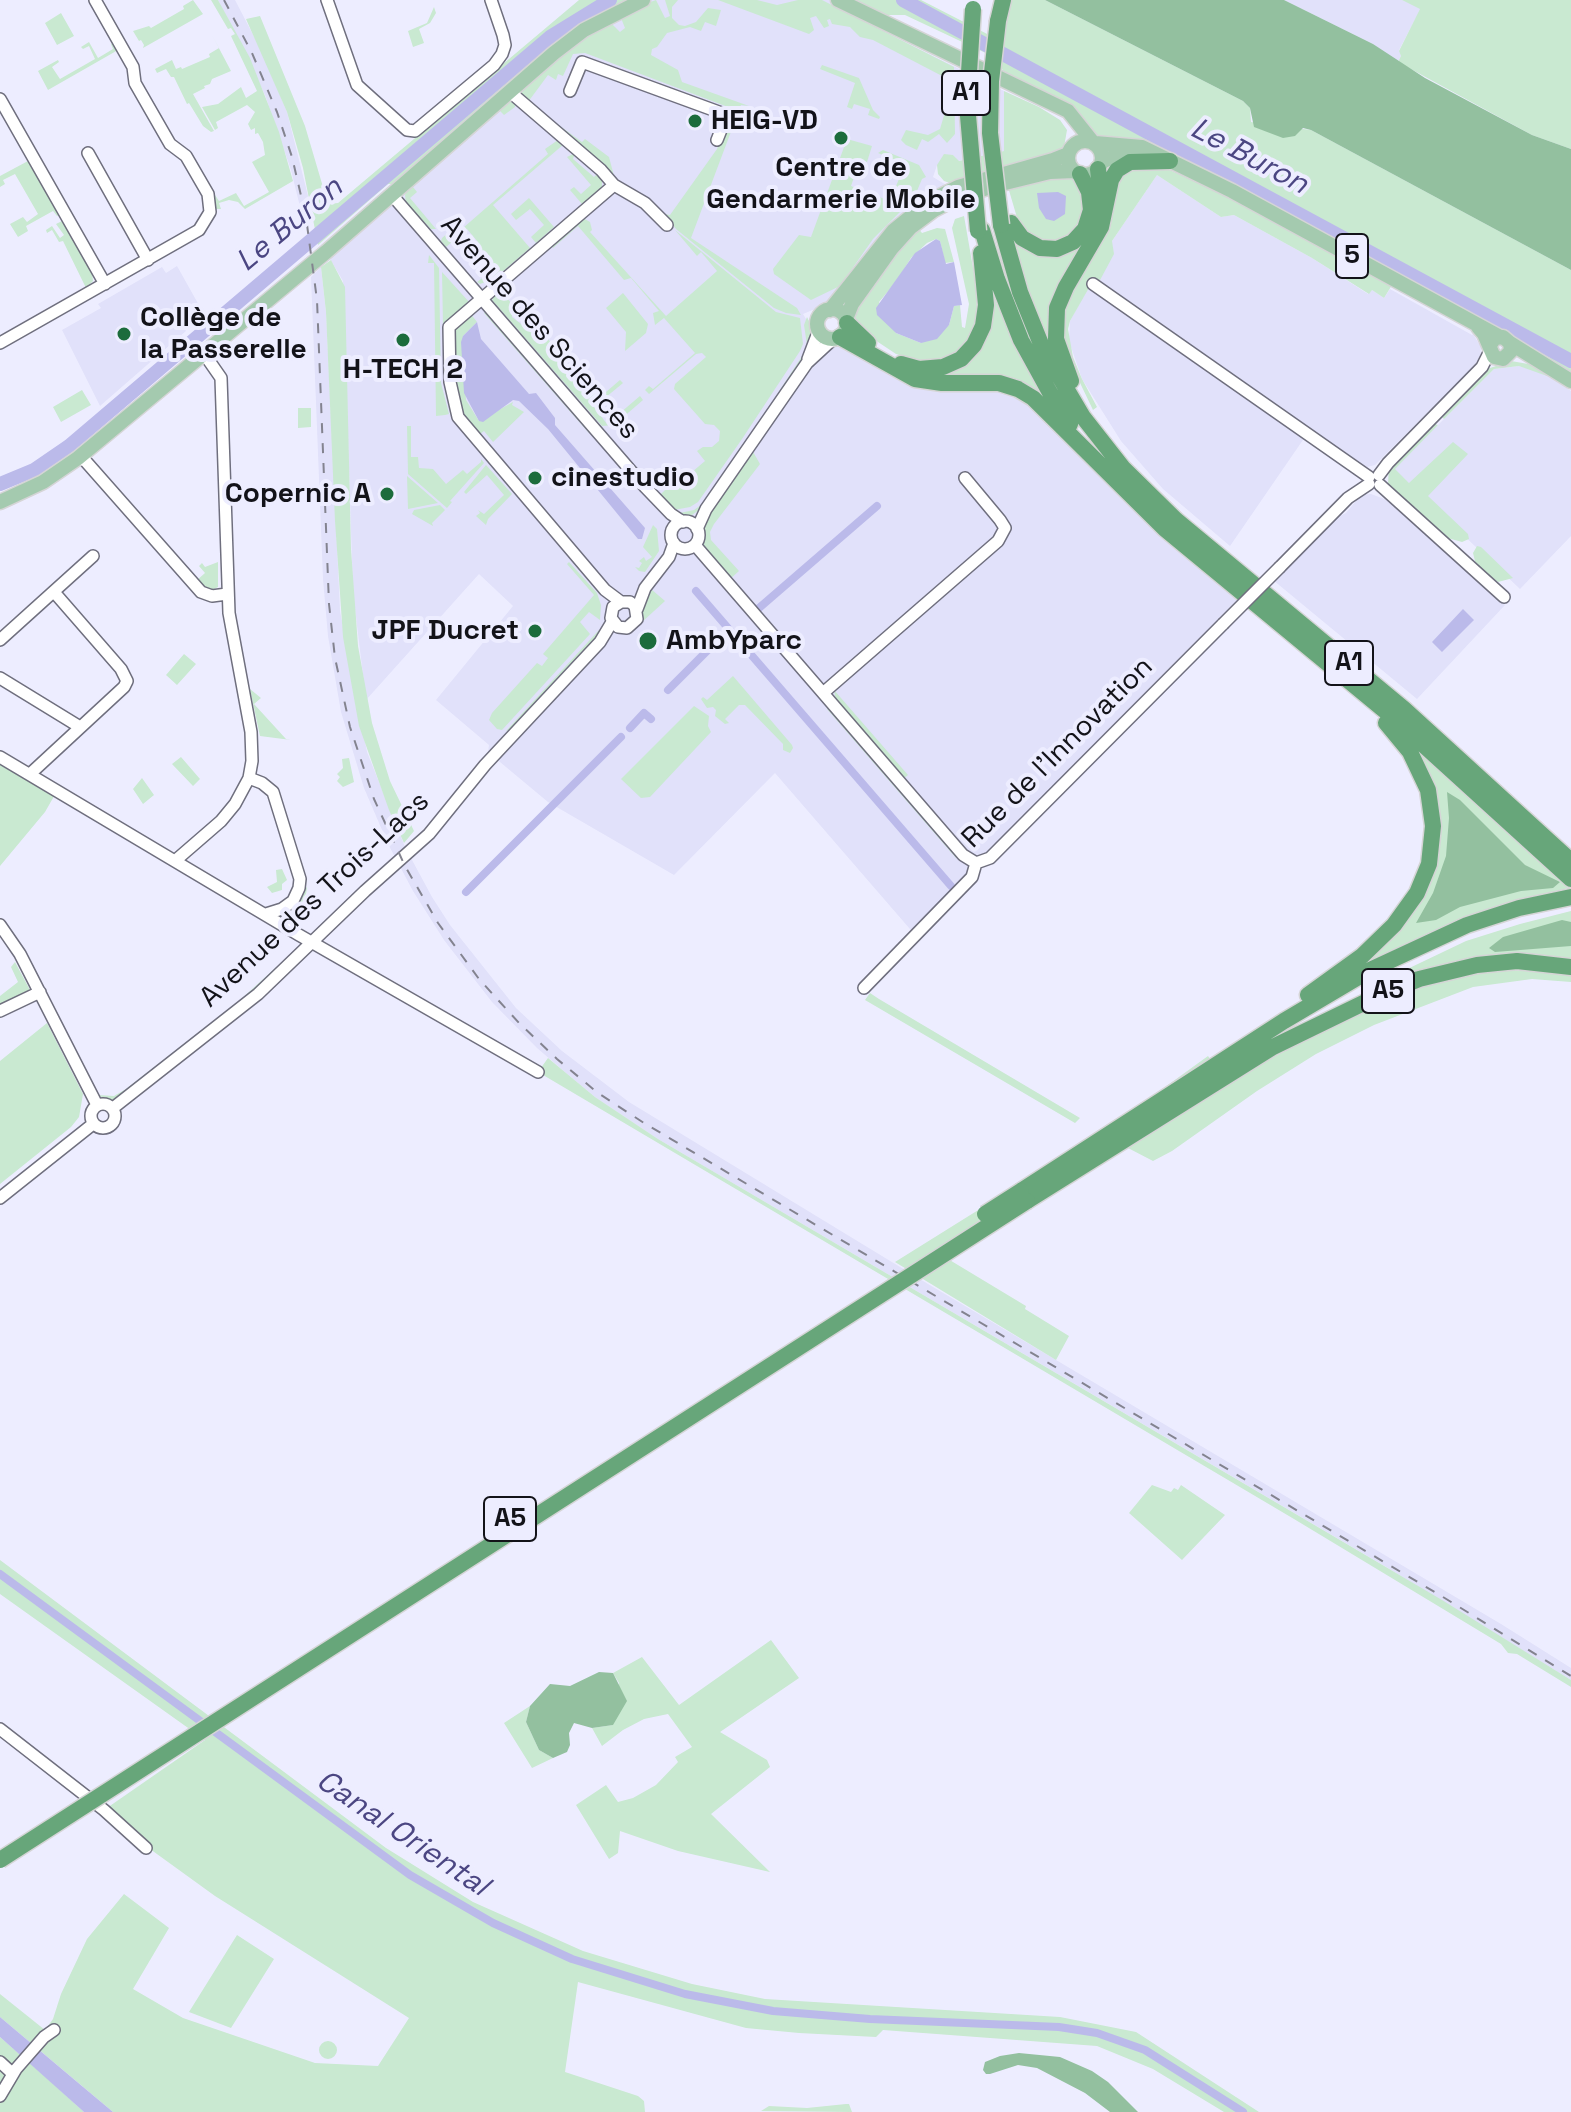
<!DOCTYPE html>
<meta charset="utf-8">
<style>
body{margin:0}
canvas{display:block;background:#ededff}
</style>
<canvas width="1571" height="2112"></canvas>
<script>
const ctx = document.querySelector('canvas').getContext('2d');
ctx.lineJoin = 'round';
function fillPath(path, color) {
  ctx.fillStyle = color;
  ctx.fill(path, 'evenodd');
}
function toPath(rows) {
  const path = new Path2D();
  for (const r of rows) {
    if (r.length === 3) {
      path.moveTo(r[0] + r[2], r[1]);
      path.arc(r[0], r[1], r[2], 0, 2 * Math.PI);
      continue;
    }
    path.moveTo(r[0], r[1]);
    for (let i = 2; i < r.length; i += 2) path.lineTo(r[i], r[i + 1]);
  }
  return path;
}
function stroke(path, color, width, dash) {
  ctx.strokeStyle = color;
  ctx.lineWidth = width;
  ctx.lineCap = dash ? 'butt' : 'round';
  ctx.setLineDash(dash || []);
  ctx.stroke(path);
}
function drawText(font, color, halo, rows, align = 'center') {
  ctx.font = font + ' "Space Grotesk",sans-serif';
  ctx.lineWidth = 8;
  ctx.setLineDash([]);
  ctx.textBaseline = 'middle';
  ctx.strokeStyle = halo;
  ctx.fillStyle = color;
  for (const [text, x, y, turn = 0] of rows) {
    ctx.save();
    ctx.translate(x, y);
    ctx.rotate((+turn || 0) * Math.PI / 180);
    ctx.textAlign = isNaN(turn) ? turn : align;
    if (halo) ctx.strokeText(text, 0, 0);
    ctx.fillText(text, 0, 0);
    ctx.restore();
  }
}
const built = toPath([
 [218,0,235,0,263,54,287,112,312,212,303,219,291,170,265,95],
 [643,0,836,0,846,13,1004,91,1004,151,958,161,953,155,937,165,933,177,953,189,841,298,803,314,819,340,824,343,841,343,879,360,1012,386,1249,598,986,861,916,936,775,773,674,875,548,802,488,752,489,745,436,700,513,606,479,574,366,700,353,592,343,281,326,252,516,84],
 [1284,0,1402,0,1421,8,1399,50,1401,56,1398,62,1373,44],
 [1157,175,1221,217,1234,215,1312,258,1368,294,1372,290,1384,298,1390,289,1472,335,1473,334,1481,347,1480,357,1471,369,1375,465,1367,467,1359,462,1353,470,1305,437,1230,546,1163,489,1121,441,1082,379,1069,341,1070,321,1081,300,1112,241],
 [177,266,200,307,182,323,186,331,100,406,62,330,101,308,98,304,162,267,166,273],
 [321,267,326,312,340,611,367,752,405,847,432,897,450,925,516,1008,562,1051,629,1102,928,1284,1501,1624,1571,1668,1571,1680,1388,1568,658,1139,595,1097,565,1072,537,1048,492,1002,444,940,413,891,388,844,364,788,341,712,328,636,323,579,311,277],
 [1519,366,1540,371,1571,391,1571,536,1520,589,1394,469,1494,369],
 [1371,494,1387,500,1505,605,1417,699,1273,580,1334,519,1346,513,1361,495]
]);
const green = toPath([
 [193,0,203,14,143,48,144,45,141,40,139,41,133,31,149,26,151,28,184,9,183,6],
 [211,0,218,0,250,58,279,132,293,181,245,209,238,202,229,200,219,203,221,209,215,209,213,192,219,201,236,193,244,206,269,192,252,162,265,155,263,142,258,133,255,134,255,128,251,130,248,124,255,112,247,105,216,122,218,128,215,130,202,107,218,104,241,87,246,98,257,91,231,36,235,34,231,28,228,29],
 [579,0,634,0,395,184,388,184,318,245,303,168,287,112,246,19,260,16,305,126,328,204,338,203],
 [656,0,665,18,670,16,665,0,678,0,672,7,672,18,679,25,685,26,696,22,708,8,721,10,716,26,705,22,701,31,690,27,667,33,657,47,652,49,651,55,678,70,682,82,749,106,741,105,691,238,797,308,801,315,786,313,774,308,676,229,664,214,670,215,717,149,730,114,728,107,585,53,573,54,563,76,558,74,556,80,548,75,528,102,520,94,520,90,541,70,546,69,571,49,573,43,609,21,620,32,625,28,621,18,642,5],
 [718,0,757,0,777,5,798,0,822,0,954,67,955,134,947,143,939,134,928,142,922,139,917,150,906,145,901,140,906,130,928,135,940,129,951,92,949,83,944,77,873,40,860,37,850,27,832,24,830,19,827,20,829,26,824,28,816,16,810,18,814,30,809,34],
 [854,0,921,0,995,38,1003,0,1045,0,1243,101,1250,108,1251,122,1311,130,1571,270,1571,374,1552,362,1552,360,1271,207,1101,139,1005,73,992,56,905,15,885,15],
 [1402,0,1571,0,1571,149,1532,135,1398,62,1401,56,1399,51,1420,9],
 [434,7,436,13,430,23,419,29,424,43,413,47,408,31,427,23],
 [61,13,74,36,57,45,45,23],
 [212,35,231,71,212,79,210,84,204,86,205,88,193,94,214,131,211,132,203,126,189,103,187,104,174,77,171,77,166,69,157,73,155,69,172,60,176,69,181,67,182,69,210,57,209,54,219,48],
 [89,42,98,58,113,49,111,44,113,43,118,50,48,90,38,71,58,60,59,62,52,67,60,79,95,59,89,46,83,49,81,47],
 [822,65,859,78,873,110,880,117,879,119,868,115,870,109,854,104,852,109,847,107,855,83,820,69],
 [1004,91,1039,107,1060,120,1067,130,1064,147,1059,152,953,184,944,181,938,174,937,165,944,154,953,155,959,161,1004,151],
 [507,101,512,101,516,104,515,107,504,115,500,111,413,187,417,192,410,198,436,229,431,229,406,204,405,195,408,189],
 [553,121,582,142,585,139,609,157,614,176,551,124],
 [847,139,872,146,867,162,860,160,851,186,890,201,905,164,878,153,883,150,919,165,926,177,922,179,914,198,873,239,840,286,811,300,774,274,773,269,799,235,811,237],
 [558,140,564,144,493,205,530,248,494,279,480,284,477,282,496,268,477,246,471,249,478,242,467,229,446,247,441,241,442,238,455,227,459,231,463,228,548,154,545,149],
 [575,153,573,159,594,177,598,173,602,180,602,187,582,204,570,190,574,187,581,194,591,185,567,157],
 [28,161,59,215,57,216,53,211,26,226,28,231,18,237,10,224,23,217,27,222,38,214,15,174,3,180,5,184,0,187,0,176],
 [1161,166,1213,190,1240,199,1392,285,1384,298,1372,290,1369,294,1312,258,1234,215,1221,217,1157,175,1112,241,1114,254,1099,282,1094,279,1070,321,1068,329,1073,357,1082,379,1097,407,1093,410,1070,362,1063,338,1064,313,1075,288,1110,229,1121,170],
 [1067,176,1080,183,1084,212,1075,232,1061,241,1043,242,1026,233,1018,221,1008,187,1039,179],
 [529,198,554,227,536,243,531,237,544,225,530,209,516,220,511,214],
 [964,216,976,285,977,313,973,333,962,349,950,357,926,363,896,354,860,330,853,318,854,314,874,279,918,228,922,233,937,228,945,229,954,262,945,263,940,241,936,239,927,243,911,258,896,282,879,302,896,333,921,343,949,325,954,306,960,305,962,327,965,328,969,304,952,228,955,219],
 [583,218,590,222,592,230,590,232,666,316,717,271,701,252,697,256,675,230,776,312,800,318,803,344,800,351,742,439,698,502,690,507,674,510,660,495,669,486,672,489,705,461,697,451,703,447,712,447,719,441,720,431,714,425,705,424,674,389,675,384,706,357,702,353,696,354,649,394,645,390,649,386,653,389,695,353,664,318,655,325,653,313,659,311,631,278,624,280,578,226,553,248,550,244],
 [1097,218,1061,285,1052,348,1036,313,1020,267,1013,235,1050,253],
 [62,221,92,272,93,281,86,288,63,241,59,242,52,230,47,233,46,230,52,226,60,238,64,235,56,224],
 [429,255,439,268,441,383,449,414,445,415,436,416,434,263,428,263],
 [331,260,345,287,351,549,358,646,372,723,390,781,414,831,404,843,389,810,359,726,343,637,335,521,326,312,321,267],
 [442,272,470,303,443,326],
 [499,289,513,305,512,317,542,340,546,337,557,349,552,355,583,392,590,387,599,398,620,380,623,383,594,407,607,424,640,396,643,400,614,425,602,426,492,300],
 [990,289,1022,358,1048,405,1034,395,950,381,890,361,961,363],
 [623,293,648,324,646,333,625,351,626,332,606,308],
 [487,311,591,431,589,433,484,313],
 [470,313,477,322,463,336,466,400,479,421,513,402,512,405,524,412,493,442,484,431,476,437,455,400,451,329],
 [807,317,813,329,811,344,780,394,699,510,689,517,675,514,694,510,701,505,767,410,804,353,807,345,804,325],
 [1511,361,1534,365,1550,374,1547,376,1519,366,1494,369,1444,419,1442,417,1441,414,1487,369],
 [82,390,91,405,61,422,53,407],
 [298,408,311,408,311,427,298,428],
 [1432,423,1438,425,1395,469,1409,483,1453,442,1468,454,1428,496,1468,534,1469,539,1462,542,1444,537,1392,491,1388,484,1389,467],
 [407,426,411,426,411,457,418,457,419,468,433,469,446,484,463,470,467,474,481,462,481,459,484,463,450,501,452,502,447,508,408,474],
 [752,450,760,464,714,524,710,532,711,540,739,571,730,579,704,548,703,527,706,517],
 [486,465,512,494,488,519,486,525,476,516,480,513,478,510,484,514,504,495,487,475,466,494,464,492],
 [407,476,438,503,408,509],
 [440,505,445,510,432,523,433,526,412,514,414,510],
 [653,525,657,529,659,551,645,572,639,571,635,567,639,568,642,563,639,561,644,557,646,561,652,557,643,547],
 [1477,546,1481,547,1513,578,1498,582,1476,565,1473,553],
 [218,562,218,587,208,592,196,581,205,573,199,566,202,563,205,567],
 [569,562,597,593,601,605,600,620,589,612,580,622,590,634,502,730,497,729,489,720,492,713,537,663,542,666,548,658,543,654,594,595,567,564],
 [651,589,665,601,642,622,642,607],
 [599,630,601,633,512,729,506,731],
 [184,654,196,664,177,685,166,675],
 [733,676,792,745,793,748,790,753,783,750,783,744,745,705,739,705,725,719,729,723,725,724,715,716,716,710,713,707,707,708,701,699,703,697,707,700],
 [250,689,261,698,254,704,286,739,291,740,260,736],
 [834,690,908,775,903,779,836,701],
 [694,706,709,716,708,726,711,732,650,797,641,798,621,779],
 [830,707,959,855,956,858,827,709],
 [1408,740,1568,888,1472,915,1418,938,1335,981,1386,938,1436,843],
 [0,757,57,791,45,812,0,866],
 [181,757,200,779,193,786,172,764],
 [349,758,354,782,343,787,337,781,340,777,337,774,343,768,342,759],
 [142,778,154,795,143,804,133,789],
 [282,869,287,880,282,884,282,890,272,893,267,887,277,882,276,870],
 [303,884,307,888,306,894,298,930,277,918],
 [1571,911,1571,961,1550,958,1379,990,1376,984,1466,941,1520,924],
 [294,951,296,953,248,997,117,1099,109,1101,98,1095,114,1096,126,1089,239,1001],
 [15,962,30,990,0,1006,0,996,18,982,11,967],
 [1509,970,1571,974,1571,982,1532,979,1473,987,1374,1025,1316,1054,1257,1091,1172,1151,1153,1161,1128,1148,948,1259,1026,1306,1025,1309,1069,1336,1056,1360,895,1262,1100,1134,1208,1056,1228,1083,1329,1026,1383,1001,1437,981,1464,975],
 [870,993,879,999,1080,1118,1075,1123,865,1000],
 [47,1023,83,1094,79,1117,71,1127,0,1184,0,1061],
 [548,1058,595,1097,658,1139,1442,1600,1571,1680,1571,1687,1517,1654,1508,1653,1501,1644,1294,1519,538,1072],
 [1152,1485,1171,1492,1174,1488,1178,1490,1181,1485,1225,1515,1182,1560,1129,1513],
 [0,1560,386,1848,473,1902,583,1951,692,1984,765,1999,1060,2017,1136,2032,1259,2112,1224,2112,1153,2069,1097,2046,883,2030,876,2037,799,2033,746,2028,578,1982,565,2072,638,2096,644,2101,645,2112,113,2112,0,2017,0,1994,45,2030,53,2019,61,1994,87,1939,124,1894,169,1928,133,1989,183,2018,315,2063,378,2066,409,2018,215,1896,150,1849,104,1810,205,1740,0,1594],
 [771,1640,799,1678,720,1732,767,1760,770,1767,711,1814,770,1872,678,1851,620,1831,618,1853,609,1859,576,1805,606,1785,618,1802,633,1798,656,1785,678,1762,675,1757,692,1747,668,1714,644,1719,623,1730,602,1746,592,1728,613,1725,619,1683,613,1673,642,1657,679,1705],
 [530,1706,526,1722,539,1750,553,1758,532,1768,504,1723],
 [237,1935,274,1959,231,2028,189,2012],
 [0,2037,49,2080,84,2112,0,2112],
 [328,2050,9],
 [846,2104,849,2104,852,2112,761,2111,769,2106,807,2108]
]);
const forest = toPath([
 [1045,0,1284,0,1373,44,1425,78,1532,135,1571,149,1571,270,1311,130,1303,128,1295,136,1283,138,1254,127,1250,108,1243,101],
 [1447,792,1460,800,1525,865,1560,882,1553,888,1521,891,1460,907,1436,920,1416,923,1433,893,1446,856,1449,818],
 [1562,920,1571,922,1571,946,1495,952,1489,948,1503,937],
 [599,1672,613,1673,627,1701,613,1725,592,1728,574,1723,569,1733,570,1745,567,1752,553,1758,539,1750,526,1722,530,1706,550,1684,570,1686],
 [1019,2053,1060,2057,1092,2071,1108,2082,1138,2112,1110,2112,1085,2093,1037,2068,1018,2065,990,2074,986,2074,983,2070,985,2062,1000,2056]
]);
const water = toPath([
 [1058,192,1066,196,1065,214,1054,221,1046,219,1039,208,1037,193],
 [936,239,940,241,946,264,954,262,962,305,954,306,949,325,937,339,921,343,896,333,877,315,876,308,915,253],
 [477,322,481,339,529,394,536,393,555,418,555,425,645,528,642,539,638,539,548,429,519,401,513,400,483,422,479,421,464,393,461,342,463,336],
 [1463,609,1474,620,1442,652,1432,642],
 [0,2017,76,2081,113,2112,84,2112,0,2037]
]);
const canal = toPath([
 [696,591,951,886],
 [759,608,877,506],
 [668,690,709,649],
 [630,728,644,713,651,719],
 [466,892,621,737],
 [0,1574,410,1875,493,1923,572,1959,685,1994,773,2011,870,2019,1059,2027,1097,2033,1145,2050,1243,2112]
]);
const river = toPath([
 [903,0,1571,361],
 [0,484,34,470,69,446,550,37,610,0]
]);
const minor = toPath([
 [327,0,357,85,407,130,415,131,494,65,502,54,505,45,503,35,491,0],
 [509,91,601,170,614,185,645,203,667,225],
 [570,91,582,62,727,115,717,140],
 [0,99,105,284],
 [88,153,148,260],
 [614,185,449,327,450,382,458,417,605,590,621,602,630,602,635,606,637,619,627,628,618,627,611,618,613,607,621,602],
 [391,194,645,487,671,514,683,522],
 [1093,284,1369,477],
 [0,343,199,230,210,212,208,194,186,156,170,144,135,83,133,67,95,0],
 [808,359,819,330],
 [81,456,201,592,212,596,227,594],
 [1379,475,1388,463,1482,367,1490,351],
 [1380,485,1504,597],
 [685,535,14],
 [697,529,706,509,807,363,833,339],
 [695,545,963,855,976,863],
 [1280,567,1348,498,1369,484],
 [637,609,645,588,669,557,674,543],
 [0,640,93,556],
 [0,678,80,727],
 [823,693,998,541,1005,528,1000,520,965,478],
 [0,757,299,935,538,1072],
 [30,774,124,687,127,681,121,669,54,592],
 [249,778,262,783,273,792,300,879,299,888,293,901,282,909,266,914],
 [176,860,221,821,235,804,249,778,252,761,251,732,229,613,221,378,205,355],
 [976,863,990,858,1223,624],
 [0,925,20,954,97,1105],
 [864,988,972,877,976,863],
 [0,1011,40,992],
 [103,1116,12],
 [113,1108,258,994,365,891,429,834,485,765,600,642,612,622],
 [0,1198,93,1124],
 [0,1729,104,1810,146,1848],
 [0,2062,13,2074],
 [0,2096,16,2069,44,2037,54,2030]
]);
const major = toPath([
 [838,0,1068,111,1092,141],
 [1085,158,17],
 [1095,143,1142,147,1232,191,1500,337],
 [1102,162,1117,155,1140,153],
 [832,324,15],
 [830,310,893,231,930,201,958,187,1053,160,1068,154],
 [846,319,852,304,892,248,910,228,934,210,961,196,997,185,1050,172,1074,171],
 [1478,327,1484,334,1494,357,1503,359,1511,351,1510,343,1503,337,1495,338,1490,345],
 [1510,343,1571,381],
 [0,502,43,482,78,458,326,252,554,53,584,30,643,0]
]);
const highway = toPath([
 [998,21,1003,0],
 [1098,169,1102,204],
 [1011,223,1022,238,1040,248,1057,249,1073,242,1085,229,1091,210,1089,192,1080,174],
 [1001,225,1020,292,1043,349,1083,417,1123,468,1176,520,1404,709,1571,861],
 [982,230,997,279,1021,340,1049,391,1070,424],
 [847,323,868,343],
 [840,337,915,379,942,383,999,383,1018,389,1033,398,1165,529,1395,719,1571,879],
 [901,364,919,369,943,367,961,359,974,345,983,326,986,305,981,253],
 [1071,381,1056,339,1057,308,1066,287,1101,227,1111,180,1117,170,1130,162,1170,161],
 [1308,995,1362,956,1394,925,1417,893,1429,864,1433,826,1428,790,1410,752,1386,723],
 [1021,1191,1284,1021,1370,970,1467,925,1519,908,1571,897],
 [1027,1201,1273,1047,1382,994,1419,979,1477,965,1517,961,1571,967]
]);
const rail = toPath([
 [224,0,252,53,277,112,292,157,306,217,317,300,329,604,335,658,350,727,374,799,405,866,438,923,479,979,519,1023,557,1059,598,1093,644,1123,1443,1597,1571,1676]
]);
const minorBridge = toPath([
 [1223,624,1280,567]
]);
const highwayBridge = toPath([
 [973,9,967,104,978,231],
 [998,21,991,81,990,133,1001,225],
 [985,1214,1021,1191],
 [0,1860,1027,1201]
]);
const markers = [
 [695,121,8,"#1c6c3c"],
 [841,138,8,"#1c6c3c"],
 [124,334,8,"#1c6c3c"],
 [403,340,8,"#1c6c3c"],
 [535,478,8,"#1c6c3c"],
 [387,494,8,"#1c6c3c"],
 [535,631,8,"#1c6c3c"],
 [648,641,10,"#1c6c3c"]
];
const shields = [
 [966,93,48],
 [1352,256,32],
 [1349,663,48],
 [1388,991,52],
 [510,1519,52]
];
const shieldNames = [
 ["A1",966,93],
 ["5",1352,256],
 ["A1",1349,663],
 ["A5",1388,991],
 ["A5",510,1519]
];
const poiNames = [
 ["HEIG-VD",711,121],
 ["Centre de",841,168,"center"],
 ["Gendarmerie Mobile",841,200,"center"],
 ["Collège de",140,318],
 ["la Passerelle",140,350],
 ["H-TECH 2",403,370,"center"],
 ["cinestudio",551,478],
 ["Copernic A",371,494,"right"],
 ["JPF Ducret",519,631,"right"],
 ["AmbYparc",666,641]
];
const streetNames = [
 ["Avenue des Sciences",539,328,49],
 ["Rue de l'Innovation",1058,753,-45],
 ["Avenue des Trois-Lacs",315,900,-43]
];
const waterNames = [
 ["Le Buron",1249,157,28],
 ["Le Buron",290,225,-40],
 ["Canal Oriental",402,1834,34]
];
fillPath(built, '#e1e1fa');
fillPath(green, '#c9e9d1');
fillPath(forest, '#93c09f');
fillPath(water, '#bbbaea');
stroke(canal, '#bbbaea', 8);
stroke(river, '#bbbaea', 14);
stroke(minor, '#6f6f7e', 14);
stroke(major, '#d5d5d6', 17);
stroke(highway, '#d5d5d6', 19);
stroke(minor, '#fff', 11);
stroke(major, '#a4caaf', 14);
stroke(highway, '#67a67a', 16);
stroke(rail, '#83838f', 2, [10, 10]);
stroke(minorBridge, '#6f6f7e', 14, []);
stroke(highwayBridge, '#d5d5d6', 19, []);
stroke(minorBridge, '#fff', 11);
stroke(highwayBridge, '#67a67a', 16);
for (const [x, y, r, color] of markers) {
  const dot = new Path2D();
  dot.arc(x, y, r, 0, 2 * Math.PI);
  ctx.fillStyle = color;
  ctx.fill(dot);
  stroke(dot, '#ededff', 3);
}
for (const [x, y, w] of shields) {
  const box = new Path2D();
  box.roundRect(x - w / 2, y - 22, w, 44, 6);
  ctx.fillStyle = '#ededff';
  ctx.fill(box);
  stroke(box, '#131319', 2);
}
drawText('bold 26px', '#131319', null, shieldNames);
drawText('bold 28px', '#131319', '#ededff', poiNames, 'left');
drawText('28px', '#131319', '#ededff', streetNames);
drawText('italic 30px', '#4b4682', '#ededff', waterNames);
</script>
